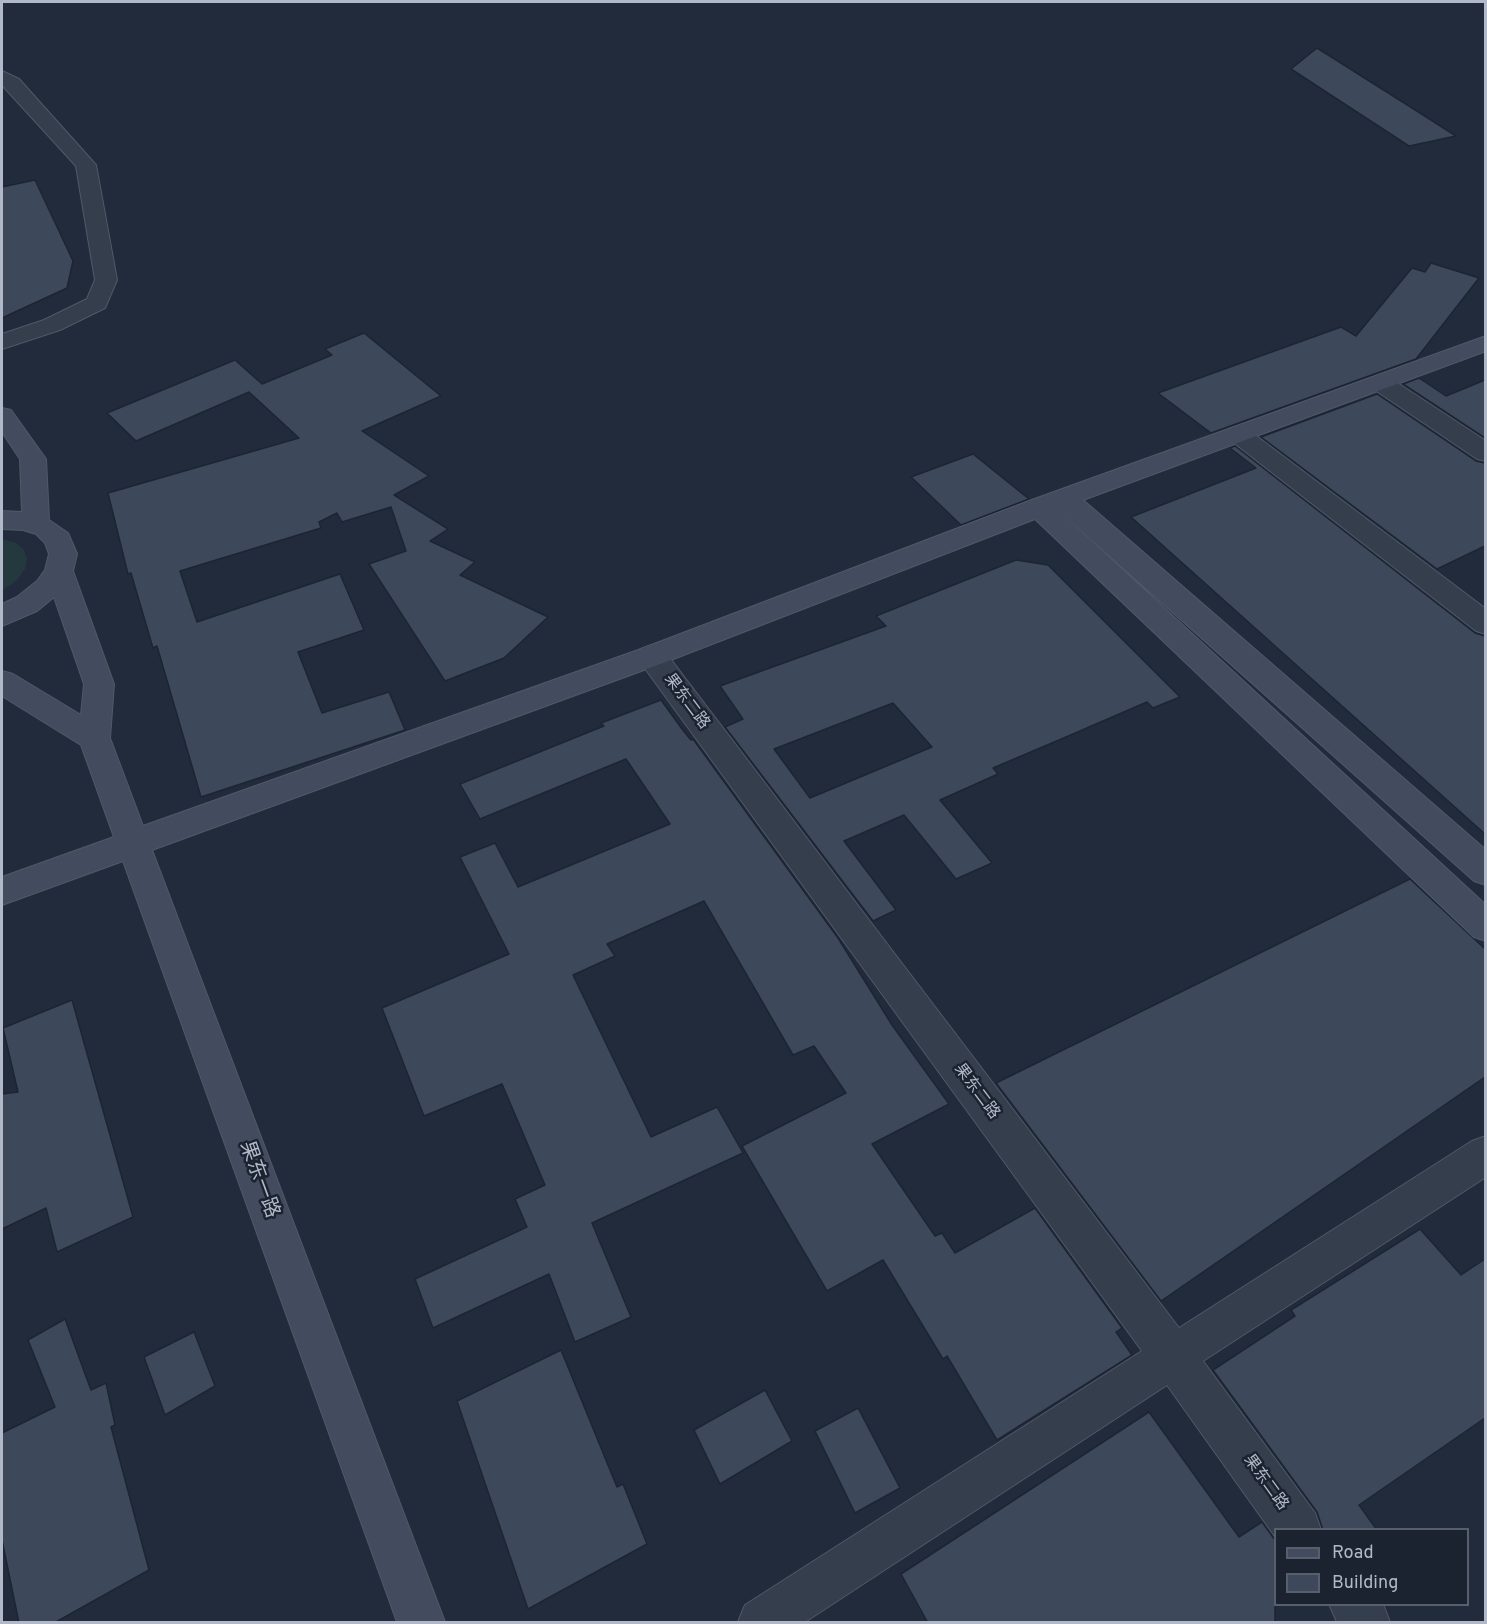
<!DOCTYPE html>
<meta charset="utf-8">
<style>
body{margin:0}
#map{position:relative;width:1487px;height:1624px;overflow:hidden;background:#222b3c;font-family:Overpass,sans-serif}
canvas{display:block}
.frame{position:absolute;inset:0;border:3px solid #b1b8c8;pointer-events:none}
.legend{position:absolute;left:1274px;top:1528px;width:195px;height:78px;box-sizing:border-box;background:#1b2331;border:2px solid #575f6d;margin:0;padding:8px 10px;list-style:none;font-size:18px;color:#b1b8c8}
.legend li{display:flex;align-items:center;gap:12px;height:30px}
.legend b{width:30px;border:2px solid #575f6d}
</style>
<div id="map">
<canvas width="1487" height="1624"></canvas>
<div class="frame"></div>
<ul class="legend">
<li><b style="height:8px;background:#434c5f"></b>Road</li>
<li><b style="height:16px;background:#3d495b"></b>Building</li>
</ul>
</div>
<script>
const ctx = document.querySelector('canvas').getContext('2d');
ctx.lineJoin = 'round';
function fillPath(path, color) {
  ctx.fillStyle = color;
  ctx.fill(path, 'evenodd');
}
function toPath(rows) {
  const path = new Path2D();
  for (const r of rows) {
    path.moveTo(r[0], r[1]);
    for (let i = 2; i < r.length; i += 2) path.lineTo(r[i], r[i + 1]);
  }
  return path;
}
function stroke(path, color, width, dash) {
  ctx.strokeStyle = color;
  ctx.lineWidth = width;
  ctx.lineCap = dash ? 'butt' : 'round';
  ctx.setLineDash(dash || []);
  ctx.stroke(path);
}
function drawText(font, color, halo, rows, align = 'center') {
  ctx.font = font + ' Overpass,"Noto Sans SC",sans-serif';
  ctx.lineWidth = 5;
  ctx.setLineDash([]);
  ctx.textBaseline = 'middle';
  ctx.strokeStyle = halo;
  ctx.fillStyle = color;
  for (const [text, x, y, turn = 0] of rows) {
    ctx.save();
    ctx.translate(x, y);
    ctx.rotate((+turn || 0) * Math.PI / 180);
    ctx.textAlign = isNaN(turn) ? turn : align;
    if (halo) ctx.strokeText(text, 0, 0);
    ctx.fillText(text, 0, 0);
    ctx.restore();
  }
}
const green = toPath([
 [2,539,16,543,24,550,27,559,25,569,17,580,2,591]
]);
const building = toPath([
 [1317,48,1420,113,1456,136,1409,146,1291,69,1317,48],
 [35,180,73,261,67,288,2,318,2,187,35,180],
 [1431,263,1479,278,1416,359,1211,433,1158,393,1341,327,1356,336,1412,268,1425,272,1431,263],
 [364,333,441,396,362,431,429,476,394,495,448,529,430,541,475,562,460,575,548,617,504,658,445,681,369,564,406,551,391,507,342,522,337,513,319,522,321,528,180,571,197,622,340,574,364,630,298,652,322,713,389,692,405,730,201,797,157,646,153,648,131,573,128,574,108,493,299,438,249,392,136,441,107,413,235,360,262,384,332,355,325,349,364,333],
 [1419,378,1446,396,1485,380,1485,438,1403,384,1419,378],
 [1377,394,1476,461,1485,463,1485,546,1437,569,1261,437,1377,394],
 [1235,446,1475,633,1485,636,1485,834,1131,517,1256,468,1230,448,1235,446],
 [973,454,1029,499,961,525,911,477,973,454],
 [1016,560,1048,565,1180,697,1153,708,1147,702,1059,740,993,768,998,774,940,800,992,863,956,879,904,815,844,841,896,910,873,921,725,727,743,719,720,686,886,626,876,616,1016,560],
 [893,703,932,747,810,798,774,749,893,703],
 [661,700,682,729,691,740,693,739,838,938,892,1025,949,1104,872,1144,935,1236,942,1233,955,1253,1035,1208,1122,1328,1116,1332,1132,1355,997,1440,947,1356,943,1359,883,1260,827,1291,742,1146,846,1093,814,1046,793,1055,704,901,607,944,615,956,573,975,651,1137,717,1107,743,1153,592,1223,631,1317,575,1342,549,1274,433,1328,415,1279,527,1227,515,1199,545,1185,502,1084,424,1116,382,1008,509,954,460,857,495,843,518,887,670,824,626,759,480,819,460,784,604,726,601,723,661,700],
 [1410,879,1485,949,1485,1077,1161,1301,996,1083,1410,879],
 [72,1000,133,1217,57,1252,46,1208,2,1229,2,1094,18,1092,3,1028,72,1000],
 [1420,1229,1461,1275,1485,1259,1485,1418,1359,1505,1377,1530,1323,1530,1317,1512,1213,1370,1295,1316,1291,1310,1420,1229],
 [65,1319,91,1390,106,1383,115,1425,111,1427,149,1570,54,1623,19,1623,2,1540,2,1433,55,1407,28,1340,65,1319],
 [194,1332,215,1386,165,1415,144,1357,194,1332],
 [561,1350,617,1487,623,1484,647,1544,528,1609,457,1401,561,1350],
 [765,1390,792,1441,720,1484,694,1430,765,1390],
 [858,1408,900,1488,855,1513,815,1431,858,1408],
 [1149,1412,1239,1537,1262,1522,1275,1540,1275,1623,928,1623,901,1574,1149,1412]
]);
const street = toPath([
 [2,71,19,79,96,165,117,280,105,308,60,330,2,349,2,334,44,320,87,299,95,280,76,166,2,85,2,71],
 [1381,376,1390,378,1486,441,1486,461,1477,459,1372,388,1369,383,1372,378,1381,376],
 [1238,426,1247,429,1486,609,1486,634,1476,631,1229,439,1225,434,1229,429,1238,426],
 [652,645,663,649,1179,1328,1472,1141,1486,1136,1486,1177,1203,1361,1315,1513,1321,1530,1276,1530,1276,1538,1167,1385,805,1622,738,1622,745,1605,1142,1351,641,663,637,656,641,649,652,645],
 [1329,1604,1383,1604,1390,1622,1337,1622,1329,1604]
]);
const secondary = toPath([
 [1486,336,1486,351,1083,500,1486,850,1486,885,1474,881,1058,510,1486,905,1486,941,1474,937,1035,519,663,663,152,850,445,1622,397,1622,123,861,2,905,2,877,114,837,81,745,2,696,2,671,13,674,81,715,84,684,54,597,37,611,2,626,2,604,17,597,37,581,45,570,49,554,45,543,36,534,23,530,2,529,2,511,22,512,20,459,2,432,2,408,11,410,46,459,49,520,68,533,77,554,73,571,114,684,110,738,143,826,641,649,1029,501,1486,336]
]);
const streetNames = [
 ["果东二路",686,702,53],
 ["果东二路",976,1092,53],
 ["果东二路",1265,1483,54]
];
const nearStreetnames = [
 ["果东一路",258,1180,70]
];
fillPath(green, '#24393d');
fillPath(building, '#3d495b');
stroke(building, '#1d2533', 1.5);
stroke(street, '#515867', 2);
stroke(secondary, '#515867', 2);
fillPath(street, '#353e4c');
fillPath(secondary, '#434c5f');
drawText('16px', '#b1b8c8', '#1b2331', streetNames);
drawText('20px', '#b1b8c8', '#1b2331', nearStreetnames);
</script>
